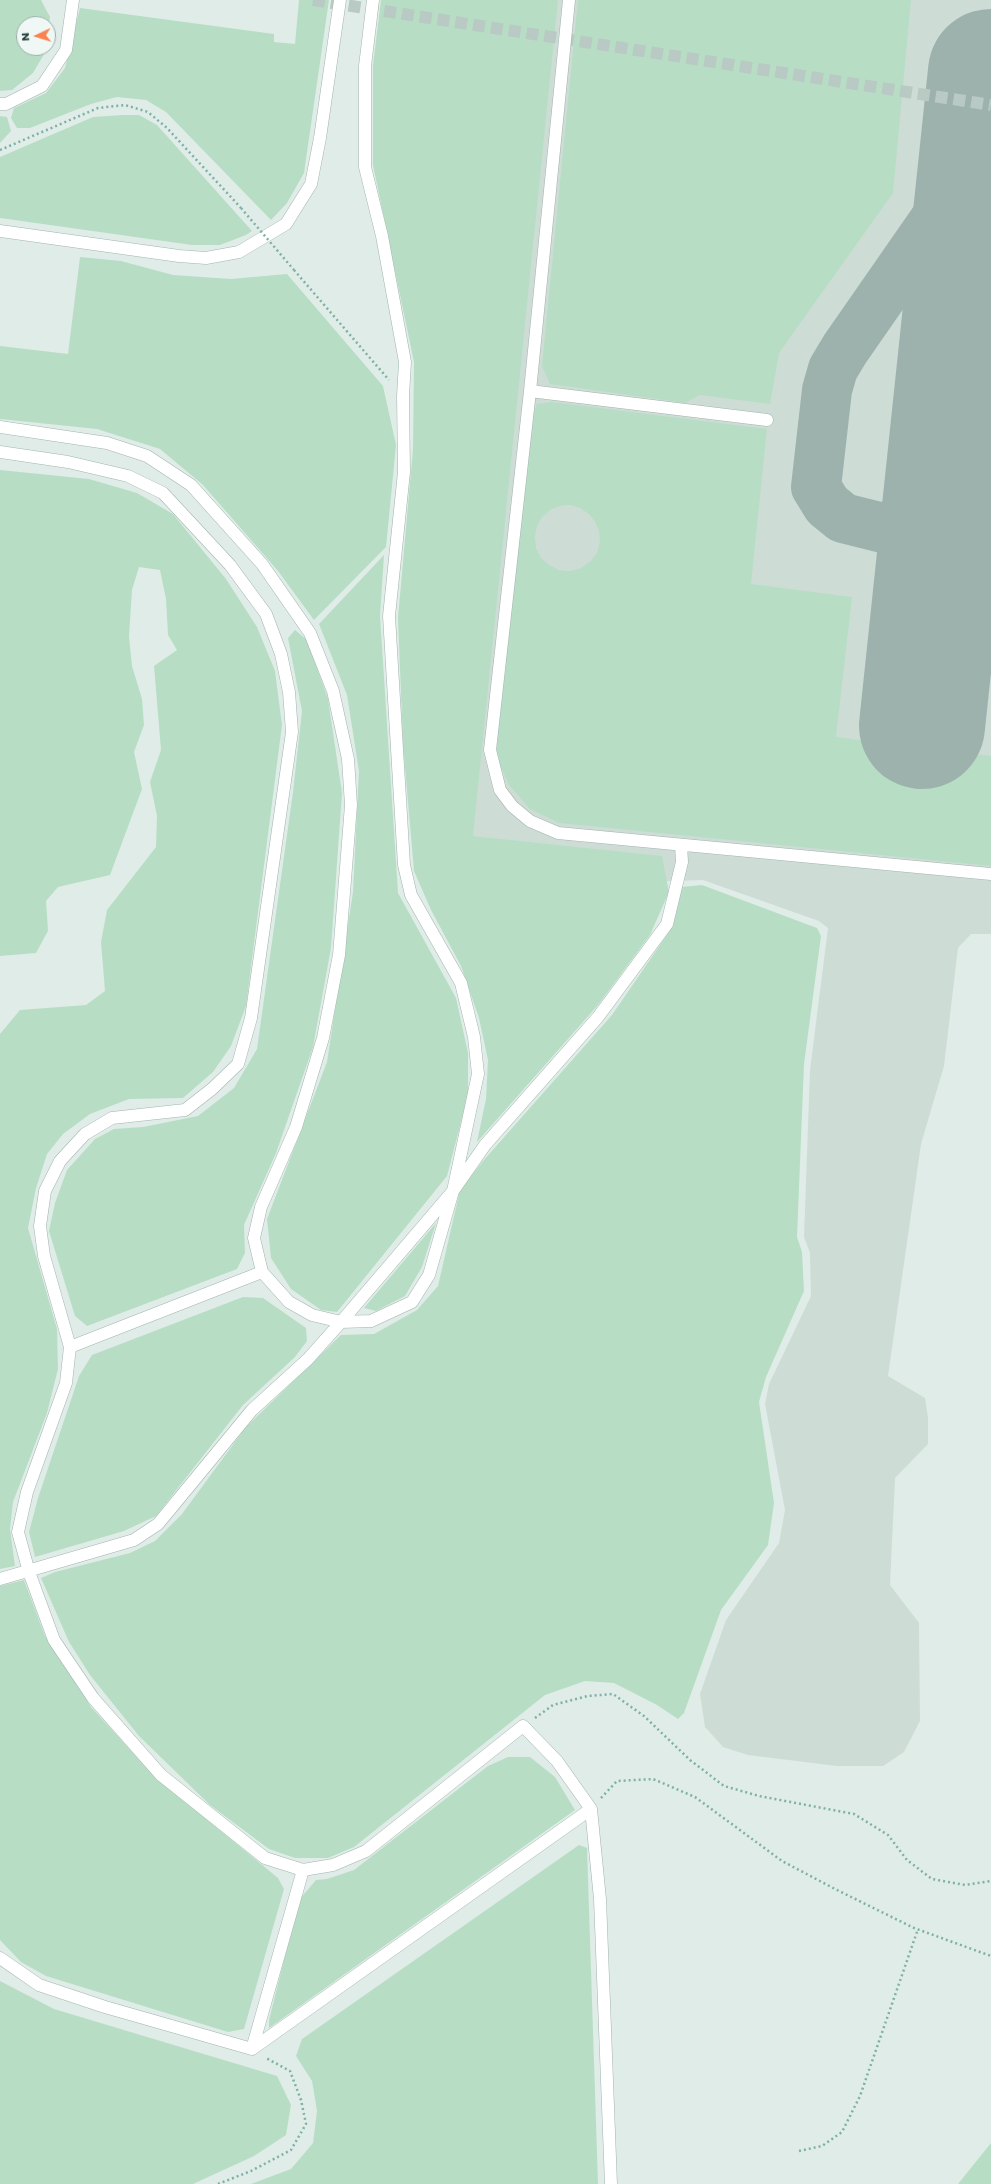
<!DOCTYPE html>
<style>
body{margin:0}
#map{position:relative;width:991px;height:2184px;overflow:hidden;background:#e0ece7;font-family:Poppins,sans-serif}
canvas{display:block}
.north{position:absolute;left:16px;top:16px;width:40px;height:40px;box-sizing:border-box;background:#f0f8f5;border:1px solid #9cada9;border-radius:50%;rotate:266deg;font-size:11px;font-weight:700;line-height:16px;text-align:center;color:#1f3d37}
.north::after{content:'';display:block;margin:auto;width:14px;height:18px;background:#fa834f;clip-path:polygon(50% 0,100% 100%,50% 72%,0 100%)}
</style>
<div id="map">
<canvas width="991" height="2184"></canvas>
<div class="north">N</div>
</div>
<script>
const ctx = document.querySelector('canvas').getContext('2d');
ctx.lineJoin = 'round';
function fillPath(path, color) {
  ctx.fillStyle = color;
  ctx.fill(path, 'evenodd');
}
function toPath(rows) {
  const path = new Path2D();
  for (const r of rows) {
    path.moveTo(r[0], r[1]);
    for (let i = 2; i < r.length; i += 2) path.lineTo(r[i], r[i + 1]);
  }
  return path;
}
function stroke(path, color, width, dash) {
  ctx.strokeStyle = color;
  ctx.lineWidth = width;
  ctx.lineCap = dash ? 'butt' : 'round';
  ctx.setLineDash(dash || []);
  ctx.stroke(path);
}
const built = toPath([
 [389,0,991,0,991,934,971,934,958,948,944,1066,921,1144,888,1376,925,1398,928,1418,928,1444,895,1478,890,1585,919,1623,920,1721,904,1752,883,1766,837,1766,748,1755,723,1747,705,1727,700,1694,726,1620,779,1543,785,1510,765,1404,769,1384,811,1296,810,1253,804,1237,810,1070,828,928,819,921,703,880,639,882,467,852,427,437]
]);
const green = toPath([
 [0,0,41,0,50,17,48,37,48,24,24,24,24,48,47,49,33,73,12,90,0,91],
 [299,0,329,0,304,173,287,203,271,220,166,112,146,100,117,97,91,104,30,128,17,128,11,118,14,108,46,93,65,68,80,8,274,34,274,42,295,44],
 [381,0,558,0,473,836,662,856,669,892,650,935,598,1005,477,1142,486,1099,488,1060,479,1018,461,966,431,910,414,871,403,744,398,618,413,449,414,362,373,165,373,65],
 [578,0,911,0,893,193,779,353,770,404,700,395,685,403,550,384,542,366],
 [123,115,139,115,157,125,252,231,246,235,220,245,192,245,0,218,0,157,93,117],
 [0,116,7,117,11,131,0,143],
 [80,257,121,261,173,275,231,279,287,274,383,386,396,445,386,547,314,620,278,571,203,485,160,449,97,429,0,419,0,346,68,354],
 [552,402,767,429,751,584,852,597,836,737,991,756,991,866,559,823,530,809,509,785,498,760,496,744,534,413,537,404],
 [570,505,580,508,589,514,595,522,599,531,600,542,597,553,590,562,581,568,570,571,559,570,549,565,541,558,536,548,535,537,537,526,542,517,550,510,560,506],
 [0,470,89,479,137,493,173,514,226,579,257,627,275,671,282,725,246,1006,231,1046,213,1072,183,1098,129,1099,90,1114,63,1134,47,1154,36,1188,28,1228,57,1329,58,1369,47,1413,13,1502,10,1529,15,1566,0,1569,0,1034,20,1010,86,1005,105,991,101,942,107,910,156,847,157,816,150,782,161,750,154,666,177,650,168,635,166,599,160,570,139,567,132,590,129,637,132,666,142,699,144,725,134,752,142,789,110,875,58,887,46,901,48,931,36,953,0,956],
 [384,555,380,616,398,893,456,998,468,1053,468,1095,447,1176,337,1312,321,1310,291,1289,271,1258,267,1219,327,1062,353,892,359,771,347,695,319,624],
 [295,630,307,640,328,699,342,793,331,948,313,1047,276,1153,244,1225,245,1253,237,1269,87,1326,75,1316,49,1231,55,1203,67,1170,95,1139,114,1129,143,1127,198,1116,234,1088,257,1049,293,792,302,711,288,638],
 [702,885,817,928,821,936,804,1064,797,1237,802,1252,804,1291,766,1377,759,1402,774,1503,768,1545,721,1610,684,1713,678,1719,657,1705,614,1683,585,1681,545,1695,354,1847,328,1858,295,1858,269,1849,210,1805,139,1736,90,1675,69,1642,41,1578,55,1572,130,1553,155,1541,182,1514,246,1427,341,1335,374,1334,417,1310,438,1286,460,1190,483,1161,612,1015,671,929,682,887],
 [436,1223,422,1267,405,1296,376,1311,364,1308],
 [243,1297,263,1298,306,1328,307,1341,295,1357,243,1405,156,1516,124,1531,35,1557,29,1532,38,1498,79,1376,92,1355],
 [24,1580,45,1636,91,1707,154,1776,278,1878,284,1889,244,2029,228,2032,46,1976,21,1962,0,1940,0,1586],
 [508,1757,530,1757,555,1777,575,1810,269,2028,269,2020,299,1900,316,1880,327,1879,354,1870,488,1766],
 [579,1845,587,1848,598,2184,251,2184,291,2169,313,2143,317,2111,312,2081,296,2056,302,2039],
 [0,1981,54,2009,277,2076,291,2105,286,2135,254,2156,193,2184,0,2184],
 [991,2143,991,2184,958,2184]
]);
const taxiway = toPath([
 [949,475,935,495,923,507,904,520,883,528,843,518,827,505,816,487,827,390,833,369,845,349,968,172,983,145]
]);
const runway = toPath([
 [922,726,991,72]
]);
const majorTunnel = toPath([
 [313,0,991,105]
]);
const path = toPath([
 [0,150,98,108,125,105,148,112,167,128,241,208],
 [294,270,389,380],
 [535,1718,553,1705,588,1696,613,1694,644,1716,690,1760,724,1786,759,1796,854,1814,888,1835,907,1860,932,1879,965,1885,991,1881],
 [601,1798,617,1781,653,1779,695,1797,782,1861,835,1889,914,1928,991,1956],
 [799,2151,822,2146,842,2132,860,2096,918,1929],
 [218,2184,251,2171,291,2150,306,2124,301,2100,290,2071,266,2058]
]);
const minor = toPath([
 [569,0,530,391,490,750,500,790,512,806,530,821,558,833,991,874],
 [0,104,6,104,42,86,66,50,73,0],
 [0,231,179,256,206,258,239,252,286,224,311,184,320,138,340,0],
 [530,391,767,420],
 [0,427,107,443,147,456,191,485,262,564,310,633,333,691,348,759,351,805,339,955,323,1038,296,1127,261,1207,254,1238,262,1272,289,1302,312,1315,341,1322,371,1321,412,1302,429,1275,453,1191,478,1074,474,1037,461,983,411,895,404,865,389,616,404,472,403,396,405,362,382,236,365,167,365,66,373,0],
 [0,452,68,462,128,476,163,493,230,565,266,614,281,654,289,692,292,732,251,1018,238,1064,212,1089,185,1110,112,1118,85,1134,60,1161,45,1191,40,1226,44,1256,70,1347,66,1383,27,1492,18,1532,29,1572,54,1640,93,1698,161,1775,265,1858,303,1870,333,1865,366,1851,523,1726,557,1761,591,1809,600,1899,611,2184],
 [70,1347,262,1272],
 [0,1579,134,1540,158,1524,252,1410,308,1359,341,1322,453,1191,485,1145,598,1017,667,924,682,862,681,845],
 [0,1958,39,1985,105,2007,252,2049],
 [252,2049,591,1809],
 [252,2049,303,1870]
]);
const pathBridge = toPath([
 [241,208,294,270]
]);
fillPath(built, '#cedcd6');
fillPath(green, '#b7dec4');
stroke(taxiway, '#9db2ac', 50);
stroke(runway, '#9db2ac', 126);
stroke(majorTunnel, '#b9c9c4', 12, [12, 6]);
stroke(minor, '#a2b4af', 13);
stroke(path, '#7eb1a4', 2.5, [2, 3]);
stroke(minor, '#fff', 12);
stroke(pathBridge, '#7eb1a4', 2.5, [2, 3]);
</script>
